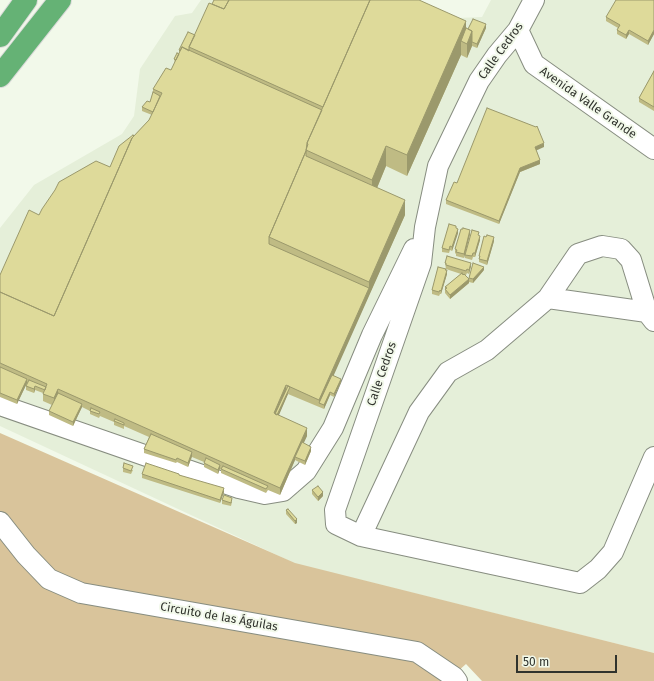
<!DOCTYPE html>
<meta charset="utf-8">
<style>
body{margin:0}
#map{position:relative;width:654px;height:681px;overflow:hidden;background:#f2f9ea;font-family:"Fira Sans",sans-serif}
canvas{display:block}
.scale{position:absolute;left:516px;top:655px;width:101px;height:18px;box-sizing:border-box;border:2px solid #30332d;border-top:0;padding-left:5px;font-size:12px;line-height:14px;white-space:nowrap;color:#30332d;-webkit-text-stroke:3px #f2f9ea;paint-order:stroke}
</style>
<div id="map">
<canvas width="654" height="681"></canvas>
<div class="scale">50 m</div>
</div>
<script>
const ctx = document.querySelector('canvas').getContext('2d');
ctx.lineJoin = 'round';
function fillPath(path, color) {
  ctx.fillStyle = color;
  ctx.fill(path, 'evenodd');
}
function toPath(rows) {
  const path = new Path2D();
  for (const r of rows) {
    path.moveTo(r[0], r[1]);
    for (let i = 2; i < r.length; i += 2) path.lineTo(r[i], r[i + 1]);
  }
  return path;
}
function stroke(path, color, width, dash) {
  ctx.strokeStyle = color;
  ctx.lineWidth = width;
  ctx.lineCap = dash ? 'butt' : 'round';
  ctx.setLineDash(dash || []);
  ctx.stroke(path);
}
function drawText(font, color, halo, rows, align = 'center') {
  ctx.font = font + ' "Fira Sans",sans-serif';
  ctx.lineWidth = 4;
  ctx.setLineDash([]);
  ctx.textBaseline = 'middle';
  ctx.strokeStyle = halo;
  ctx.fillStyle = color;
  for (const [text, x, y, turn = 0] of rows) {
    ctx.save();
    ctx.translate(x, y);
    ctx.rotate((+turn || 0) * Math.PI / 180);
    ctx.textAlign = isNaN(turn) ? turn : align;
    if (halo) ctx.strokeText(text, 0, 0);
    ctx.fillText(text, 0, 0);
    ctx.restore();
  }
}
const built = toPath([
 [201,0,399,0,434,19,482,17,491,0,654,0,654,653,296,564,0,426,0,228,34,185,122,134,134,116,140,69,175,16,192,13]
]);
const green = toPath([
 [0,433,295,563,654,653,654,681,482,681,466,664,447,681,0,681]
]);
const minor = toPath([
 [534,0,518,30,497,55,479,81,438,166,425,227,421,263,335,510,336,524,361,536,580,583,598,569,613,552,654,457],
 [518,30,534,64,654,149],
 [548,298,647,312],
 [0,405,239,488,265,494,283,491,306,471,333,428,372,335,414,249],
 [0,522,26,555,49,579,81,593,417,652,454,677,457,681],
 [361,536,419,412,448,372,487,350,548,298,578,254,602,246,621,249,631,260,647,312,654,321]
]);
const highway = toPath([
 [0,36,26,0],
 [0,76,60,0]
]);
const wall = toPath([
 [654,0,654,34,648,45,629,34,626,39,617,34,617,30,618,28,606,21,606,17],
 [212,4,466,28,468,29,486,28,477,48,472,46,467,58,461,55,407,176,386,166,377,188,405,215,333,375,341,382,334,397,330,395,324,409,288,394,278,416,307,436,303,443,311,451,305,465,295,460,280,495,268,490,266,493,221,473,221,470,220,469,218,474,204,467,204,462,192,457,188,467,177,462,176,463,144,453,144,449,149,437,124,426,124,429,114,425,114,422,100,416,99,418,90,414,90,411,82,407,73,426,49,415,49,411,52,405,43,401,43,393,35,390,34,393,26,390,26,386,28,383,27,383,17,404,0,397,0,275,39,215,110,167,134,136,149,120,152,115,142,111,142,107,150,102,153,92,153,89,171,70,175,63,174,59,179,54,179,50,195,35],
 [654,71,654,111,639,102,639,98],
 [544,147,536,150,540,164,520,172,499,224,446,204,446,200,457,183],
 [456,229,458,233,452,251,450,250,449,253,442,252,442,248],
 [470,234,464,258,456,256,456,254,455,253,455,249],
 [479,236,480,240,475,257,473,257,472,260,465,258,465,255],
 [494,241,487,265,479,262,479,256],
 [445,263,471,266,469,274,467,273,466,275,465,275,469,283,450,299,445,293,445,287,461,274,446,269],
 [445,270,447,274,441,294,440,294,439,296,432,294,432,290],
 [484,270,473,283,469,282,469,278],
 [123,468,133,470,131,474,123,472],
 [142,474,179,475,224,492,220,503,142,478],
 [312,490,323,496,318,501,312,494],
 [222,500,232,502,231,506,222,504],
 [288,509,297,523,295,524,286,514,286,510]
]);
const shadedWall = toPath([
 [466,21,466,39,461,41,461,55,407,176,407,155],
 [486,24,486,28,477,48,477,44],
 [629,30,629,34,626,39,626,35],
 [654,30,654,34,648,45,648,41],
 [472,31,472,46,467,58,467,44],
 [544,143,544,147,535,151,535,147],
 [386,146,386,166,372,200,372,180],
 [540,160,540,164,520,172,499,224,499,221,520,168],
 [405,200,405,215,369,296,369,282],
 [458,229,458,233,452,251,452,247],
 [470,230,470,234,464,258,464,254],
 [480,236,480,240,475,257,475,253],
 [494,237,494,241,487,265,487,261],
 [471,263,471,266,469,274,469,270],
 [484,267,484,270,473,283,473,279],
 [447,270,447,274,441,294,441,291],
 [469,279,469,283,450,299,450,295],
 [369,288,369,296,321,404,319,403,319,407,319,400],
 [27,379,27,383,17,404,17,400],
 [341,379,341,382,334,397,334,394],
 [286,385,286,393,275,418,274,413],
 [35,386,35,390,34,393,34,389],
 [58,389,58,397,54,406,54,398],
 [330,392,330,395,324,409,324,405],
 [287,393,288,394,276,422,276,418],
 [82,404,82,407,73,426,73,422],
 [307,428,307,436,297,458,295,457,295,460,280,495,280,488],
 [311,447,311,451,305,465,305,461],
 [192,452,192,456,188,467,188,463],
 [220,465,220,468,218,474,218,470],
 [224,488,224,492,220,503,220,500],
 [323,492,323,496,318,501,318,497],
 [297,519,297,523,295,524,295,521]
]);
const building = toPath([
 [214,0,229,0,224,9,212,4,214,0],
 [229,0,370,0,323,107,189,47,209,3,224,9,229,0],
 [370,0,419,0,466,21,407,155,386,146,372,180,306,150,308,144,307,143,370,0],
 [616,0,654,0,654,30,648,41,629,30,626,35,617,30,620,25,606,17,616,0],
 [473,19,486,24,477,44,472,42,472,31,468,29,473,19],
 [466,28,472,31,467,44,461,41,466,28],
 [188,32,195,35,189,47,189,51,182,47,180,51,179,50,188,32],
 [182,47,322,110,307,143,306,151,269,237,269,244,369,288,319,400,286,385,274,413,307,428,280,488,58,389,54,398,43,394,47,384,0,363,0,292,54,316,132,138,149,120,162,93,153,89,166,68,171,70,182,47],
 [177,53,179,54,176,60,174,59,177,53],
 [654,71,654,107,639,98,654,71],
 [153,92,160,96,153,112,142,107,147,101,150,102,153,92],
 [487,108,536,127,537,126,544,143,535,147,540,160,520,168,499,221,446,200,454,182,457,183,487,108],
 [133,135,134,136,132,138,54,316,0,292,0,275,29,210,39,215,42,209,55,190,59,182,96,161,110,167,119,146,133,135],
 [306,151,306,156,405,200,369,282,269,237,306,151],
 [449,224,456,226,456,228,458,229,452,247,450,246,449,250,442,248,449,224],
 [463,228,470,230,464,254,456,252,457,250,455,249,461,229,463,229,463,228],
 [472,230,479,232,478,235,480,236,475,253,473,253,472,256,465,255,472,230],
 [487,235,494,237,487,261,479,259,480,256,479,256,484,236,486,237,487,235],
 [447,256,471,263,469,270,467,269,466,271,446,265,446,263,445,263,447,256],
 [473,263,484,267,473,279,469,278,473,263],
 [438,267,446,269,445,270,447,270,441,291,440,290,439,292,432,290,438,267],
 [462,273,463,275,464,274,469,279,450,295,445,289,447,288,445,287,462,273],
 [0,367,27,379,17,400,0,393,0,367],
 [332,375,341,379,334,394,330,392,324,405,319,403,332,375],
 [29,380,46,387,45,390,35,386,34,389,26,386,29,380],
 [288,386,290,387,277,415,275,414,288,386],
 [58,393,82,404,73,422,49,411,58,393],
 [91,408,100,412,99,414,90,411,91,408],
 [115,419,124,423,124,425,114,421,115,419],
 [151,434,192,452,188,463,177,458,176,460,144,449,151,434],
 [302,442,311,447,305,461,295,457,302,442],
 [206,458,220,465,218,470,204,463,206,458],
 [124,463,133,466,131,471,123,468,124,463],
 [146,463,179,474,179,475,224,488,220,500,142,474,146,463],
 [223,466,268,486,266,489,221,469,223,466],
 [318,486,323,492,318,497,312,490,318,486],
 [224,495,232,498,231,503,222,500,224,495],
 [288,509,297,519,295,521,286,510,288,509]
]);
const streetNames = [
 ["Calle Cedros",501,51,-54],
 ["Avenida Valle Grande",588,103,35],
 ["Calle Cedros",382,374,-71],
 ["Circuito de las Águilas",219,617,10]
];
fillPath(built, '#e5efd9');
fillPath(green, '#d9c49b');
stroke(minor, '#878d80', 22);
stroke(highway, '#dadad9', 24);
stroke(minor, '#fff', 20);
stroke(highway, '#65b275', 22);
fillPath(wall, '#bfbb84');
fillPath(shadedWall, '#9b996c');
fillPath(building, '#deda9a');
stroke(building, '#9b996c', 1);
drawText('12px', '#30332d', '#f2f9ea', streetNames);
</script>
